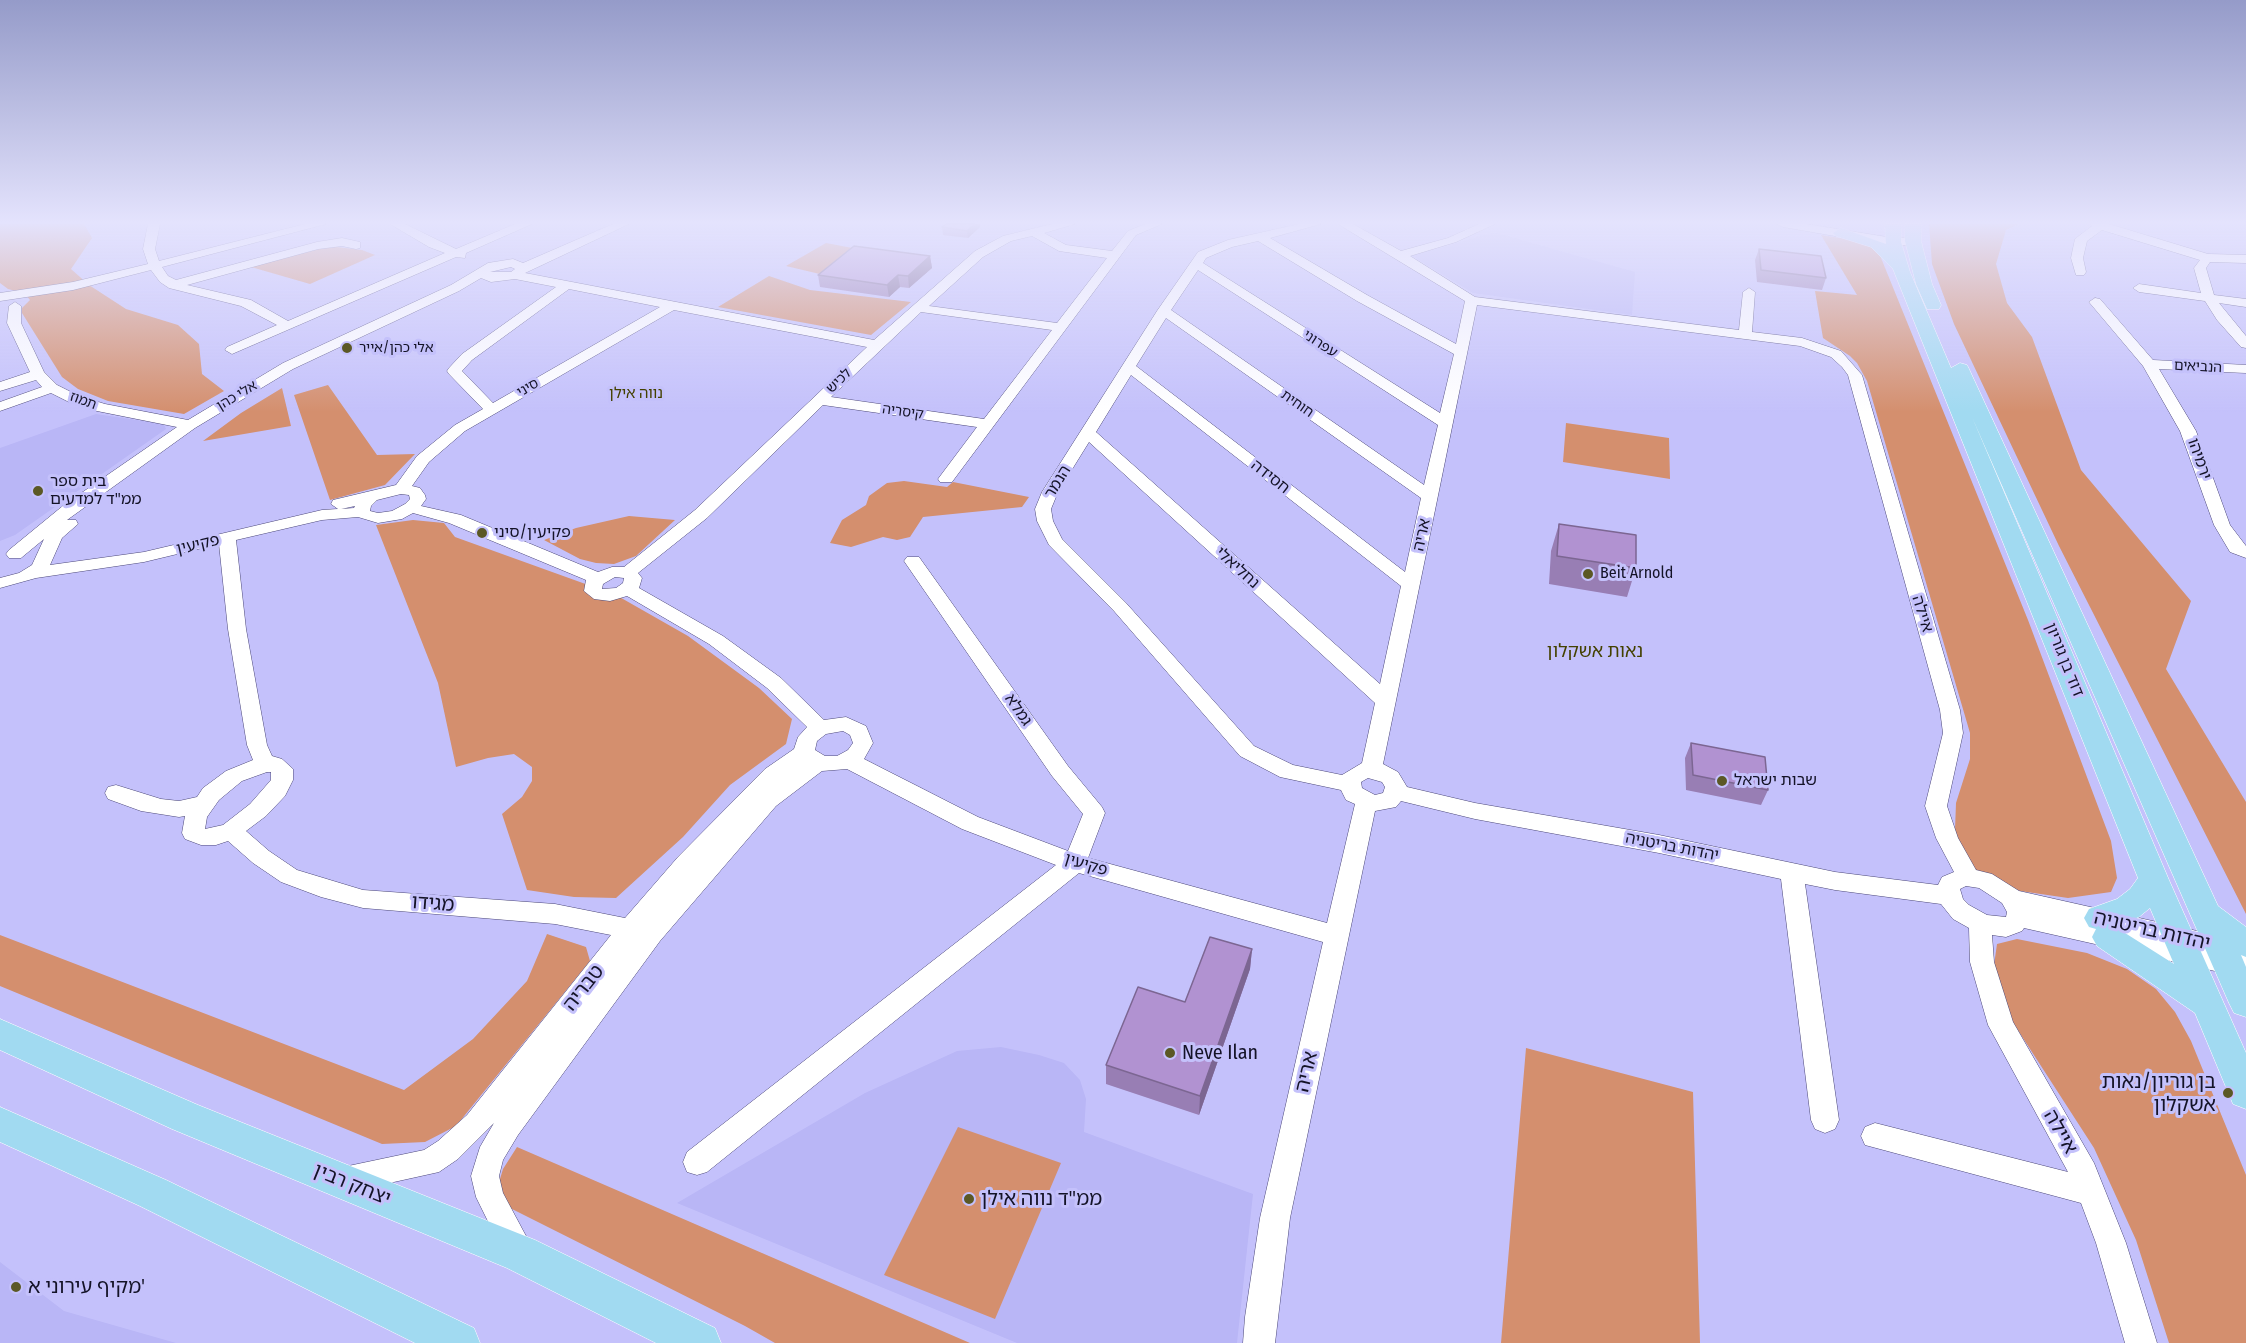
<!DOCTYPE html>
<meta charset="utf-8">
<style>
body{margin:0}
canvas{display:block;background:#c4c1fb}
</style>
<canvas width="2246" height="1343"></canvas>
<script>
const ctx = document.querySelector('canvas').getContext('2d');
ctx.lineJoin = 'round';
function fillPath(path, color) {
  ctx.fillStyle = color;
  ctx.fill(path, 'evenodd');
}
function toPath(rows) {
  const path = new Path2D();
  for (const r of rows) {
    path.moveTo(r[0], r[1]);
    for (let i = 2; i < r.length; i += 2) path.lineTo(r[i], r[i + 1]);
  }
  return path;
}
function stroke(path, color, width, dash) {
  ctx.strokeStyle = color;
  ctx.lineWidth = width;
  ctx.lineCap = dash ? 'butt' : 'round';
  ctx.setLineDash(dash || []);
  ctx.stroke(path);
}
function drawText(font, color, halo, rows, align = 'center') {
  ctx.font = font + ' "Fira Sans Condensed","Noto Sans Hebrew",sans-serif';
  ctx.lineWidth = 6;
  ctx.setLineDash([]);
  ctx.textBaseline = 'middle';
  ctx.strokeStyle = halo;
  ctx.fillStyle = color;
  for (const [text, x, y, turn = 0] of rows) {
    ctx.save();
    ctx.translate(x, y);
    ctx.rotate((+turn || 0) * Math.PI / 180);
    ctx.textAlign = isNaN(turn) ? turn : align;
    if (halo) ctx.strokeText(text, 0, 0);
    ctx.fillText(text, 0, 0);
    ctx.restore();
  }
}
const built = toPath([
 [1493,232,1635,272,1632,315,1473,293,1412,256],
 [96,414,164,424,166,429,15,535,0,541,0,448],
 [1001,1047,1039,1055,1064,1063,1080,1080,1086,1099,1084,1132,1253,1194,1237,1343,1017,1343,677,1203,865,1093,957,1051],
 [0,1262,64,1311,176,1343,0,1343]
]);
const green = toPath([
 [0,224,84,224,92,238,71,269,89,285,126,309,178,325,199,344,202,374,224,391,184,414,108,401,78,389,62,377,22,313,22,308,30,300,24,293,8,289,0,283],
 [1929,224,2019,224,2006,230,1996,264,2007,303,2032,337,2081,470,2191,601,2166,669,2246,802,2246,914,2059,546,1954,324,1932,264],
 [1821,235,1853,240,1877,248,2028,620,2111,841,2117,878,2111,892,2068,898,2020,891,1978,875,1962,854,1955,830,1956,803,1970,759,1970,733,1867,381,1857,363,1850,356,1823,338,1815,291,1857,295],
 [826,243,863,250,824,275,786,266],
 [337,247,362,250,375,255,310,284,251,267,322,248],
 [769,276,810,290,911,302,871,335,718,307],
 [328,385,377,455,415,454,385,485,330,500,294,395],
 [282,388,291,426,203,441,241,413],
 [1566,423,1669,438,1670,479,1563,462],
 [904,481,947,487,953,482,1029,497,1022,507,923,517,910,537,897,540,883,537,851,547,830,543,842,520,866,505,869,496,887,483],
 [629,516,675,520,636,556,614,564,596,563,580,559,544,540,576,528],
 [413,520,444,523,455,537,616,595,688,636,759,688,792,719,786,744,730,785,683,837,616,898,574,897,527,890,502,814,522,797,532,781,532,767,514,754,488,758,456,767,438,683,376,525],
 [547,934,586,947,590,961,456,1126,425,1142,382,1144,0,986,0,935,404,1090,473,1039,527,981],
 [2017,939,2087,953,2127,969,2156,989,2175,1012,2191,1041,2246,1175,2246,1343,2169,1343,2136,1240,2094,1148,2010,1018,1994,965,1997,944],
 [1526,1048,1693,1092,1700,1343,1501,1343],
 [958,1127,1061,1163,995,1319,884,1275],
 [517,1147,970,1343,775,1343,745,1326,510,1208,497,1189,503,1169]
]);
const minor = toPath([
 [148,224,160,224,155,249,159,261,305,224,326,224,162,267,168,276,176,280,317,242,342,238,360,242,360,248,356,249,342,246,318,249,187,285,251,300,288,321,445,253,429,247,390,224,405,224,456,249,515,224,532,224,466,253,465,258,456,257,232,354,225,350,227,347,277,325,241,306,169,288,160,282,151,270,73,290,0,301,0,293,73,282,148,264,143,249,148,224],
 [613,224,629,224,525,273,874,340,975,251,1003,236,1052,224,1075,224,1044,233,1066,245,1112,251,1128,231,1145,224,1162,224,1136,235,952,482,940,482,938,479,977,427,823,405,707,518,638,573,642,578,639,588,723,636,781,678,824,720,846,717,866,726,873,743,864,759,978,817,1068,851,1083,814,1052,776,904,561,907,557,919,557,1068,766,1102,807,1105,813,1088,858,1327,923,1355,804,1346,800,1341,790,1280,777,1240,756,1114,611,1049,545,1037,521,1035,509,1042,492,1157,311,1198,252,1228,240,1299,224,1321,224,1270,238,1367,295,1456,344,1465,301,1338,224,1353,224,1401,251,1448,238,1479,224,1495,224,1456,242,1410,256,1475,297,1739,330,1743,292,1749,288,1755,292,1752,332,1802,338,1841,351,1862,375,1960,710,1963,733,1947,806,1958,838,1976,870,1992,874,2019,891,2246,942,2246,978,2024,928,2022,931,2006,937,1992,935,1994,962,2013,1022,2094,1163,2126,1243,2157,1343,2125,1343,2096,1243,2081,1203,1865,1145,1861,1136,1865,1127,1875,1123,2068,1172,1988,1025,1970,962,1969,928,1953,919,1941,904,1835,890,1805,884,1839,1120,1835,1129,1825,1133,1815,1129,1811,1120,1781,879,1659,853,1475,819,1401,801,1396,807,1375,811,1290,1218,1275,1343,1243,1343,1245,1317,1260,1218,1323,942,1079,873,707,1172,697,1175,687,1172,683,1162,687,1152,1056,865,962,829,847,769,822,771,776,806,660,941,518,1135,503,1160,499,1176,503,1193,534,1251,530,1262,519,1266,508,1262,476,1197,471,1176,480,1147,494,1123,458,1159,439,1172,344,1193,334,1189,330,1179,334,1169,424,1150,438,1141,467,1115,611,935,555,924,363,908,321,897,281,882,253,863,228,841,216,845,201,845,185,839,182,833,185,816,179,817,141,811,108,799,105,793,108,787,116,785,161,799,179,801,197,797,203,788,226,771,253,760,247,745,228,629,219,544,144,562,36,578,0,588,0,578,19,573,32,565,44,539,21,558,9,558,6,554,9,550,64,505,177,427,97,411,69,402,51,393,0,411,0,402,42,387,36,380,0,391,0,382,30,372,7,323,9,306,15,302,21,306,21,323,44,372,57,385,79,396,105,404,188,420,283,363,451,285,488,263,513,259,523,263,613,224],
 [1032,236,1059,251,1107,258,1057,323,929,306,983,257,1011,241,1032,236],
 [1258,241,1357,301,1454,354,1440,413,1203,263,1206,258,1232,247,1258,241],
 [511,267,515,269,511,272,490,272,511,267],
 [1198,270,1438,425,1424,485,1171,310,1198,270],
 [481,278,491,282,515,279,556,287,462,354,449,368,447,371,449,374,483,409,455,425,417,456,396,485,333,500,331,504,338,509,322,510,144,552,50,565,62,538,78,524,76,520,67,520,195,428,293,369,459,291,481,278],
 [569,289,660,307,493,403,462,371,472,360,569,289],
 [1477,305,1800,346,1831,357,1842,367,1848,375,1940,710,1943,733,1925,806,1936,838,1954,872,1942,877,1938,885,1835,872,1659,835,1475,803,1407,787,1398,772,1383,764,1477,305],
 [674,310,867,347,695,510,624,567,612,567,598,572,461,515,421,506,426,499,425,495,420,488,412,486,429,462,465,431,674,310],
 [921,312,1052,330,984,419,831,397,921,312],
 [1166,318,1421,498,1405,572,1136,366,1166,318],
 [1131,375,1401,586,1380,684,1096,432,1131,375],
 [1089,442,1375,703,1362,763,1342,775,1293,765,1254,746,1126,603,1062,539,1053,521,1051,509,1058,492,1089,442],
 [401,494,409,495,410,499,405,504,392,511,378,513,370,511,371,506,377,500,401,494],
 [355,506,354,508,341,509,355,506],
 [413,513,449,523,586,580,584,591,594,599,610,601,627,596,709,644,767,688,807,727,798,737,794,749,765,769,678,857,625,918,555,904,363,890,297,870,269,851,246,831,266,816,285,796,293,780,293,769,282,759,272,756,267,745,246,629,236,540,322,520,358,517,378,523,402,519,413,513],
 [615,577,624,578,623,583,616,588,602,589,603,584,615,577],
 [843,731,850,735,853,743,848,750,837,756,825,756,815,750,817,741,826,734,843,731],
 [267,772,271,772,271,780,250,804,223,825,205,829,207,817,219,800,242,781,267,772],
 [1368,778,1382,782,1385,787,1383,793,1375,795,1362,788,1361,782,1368,778],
 [1966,886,1979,888,2002,903,2007,912,2006,917,1987,915,1969,905,1963,899,1960,889,1966,886],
 [1777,224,1806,224,1893,238,1913,237,1919,241,1913,245,1893,246,1783,227,1777,224],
 [2090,224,2109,224,2208,254,2246,255,2246,263,2210,262,2206,268,2214,295,2246,299,2246,307,2219,303,2246,336,2246,348,2241,347,2217,320,2205,301,2139,292,2133,288,2139,284,2201,293,2194,268,2200,260,2102,230,2087,241,2083,258,2086,272,2084,275,2076,275,2071,258,2075,239,2092,226,2090,224],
 [2095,298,2100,299,2153,360,2246,365,2246,373,2159,369,2196,431,2230,525,2246,546,2246,558,2230,552,2214,525,2180,431,2143,366,2089,302,2095,298]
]);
const major = toPath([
 [1885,224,1901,224,1901,242,1910,272,1951,368,1960,363,1967,365,1969,369,2218,906,2246,927,2246,957,2241,955,2246,967,2246,1017,2234,1013,2229,1003,1972,417,2169,880,2246,1053,2246,1109,2233,1104,2195,1013,2097,946,2092,937,2096,929,2089,927,2084,918,2089,909,2117,899,2130,889,2138,878,1893,269,1871,247,1836,236,1833,233,1841,228,1886,244,1885,224],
 [2150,908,2174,964,2114,926,2139,917,2150,908],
 [1905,224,1921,224,1921,241,1932,284,1941,305,1939,309,1927,309,1916,284,1905,241,1905,224],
 [0,1019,198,1105,535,1240,715,1328,721,1343,656,1343,507,1268,172,1129,0,1050,0,1019],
 [0,1107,166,1180,474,1328,480,1343,415,1343,140,1206,0,1142,0,1107]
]);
const wall = toPath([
 [942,227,980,227,968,238,943,235],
 [1759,249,1826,278,1822,290,1757,282,1755,260],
 [930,256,932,268,909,288,900,287,889,297,820,287,818,275],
 [1559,524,1636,568,1627,597,1549,584,1551,551],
 [1691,743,1768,790,1761,805,1686,790,1685,758],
 [1252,949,1250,969,1199,1115,1106,1084,1106,1065]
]);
const shadedWall = toPath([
 [975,224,980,224,980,227,968,238,967,231],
 [930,256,932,268,909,288,908,276],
 [898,275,900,287,889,297,887,285],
 [1252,949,1250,969,1199,1115,1200,1096]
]);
const building = toPath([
 [946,224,975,224,967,231,942,227,946,224],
 [854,246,930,256,908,276,898,275,887,285,818,275,854,246],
 [1759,249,1821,256,1826,278,1761,270,1759,249],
 [1559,524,1636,535,1636,568,1557,556,1559,524],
 [1691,743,1765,757,1768,790,1693,775,1691,743],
 [1210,937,1252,949,1200,1096,1106,1065,1138,987,1185,1002,1210,937]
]);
const markers = [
 [347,348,6,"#5b5825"],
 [38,491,6,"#5b5825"],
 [482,533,6,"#5b5825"],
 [1588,574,6,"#5b5825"],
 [1722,781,6,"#5b5825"],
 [1170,1053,6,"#5b5825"],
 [2228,1093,6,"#5b5825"],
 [969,1199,6,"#5b5825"],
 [16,1287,6,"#5b5825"]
];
const farStreetnames = [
 ["עפרוני",1320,344,33],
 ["הנביאים",2198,367,3],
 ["לכיש",839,381,-44],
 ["סיני",528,388,-30],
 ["אלי כהן",237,396,-31],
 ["תמוז",83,401,20],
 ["חוחית",1297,404,35],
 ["קיסריה",903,412,8]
];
const farPoinames = [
 ["אלי כהן/אייר",359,348]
];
const farNeighbourhoodnames = [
 ["נווה אילן",636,394]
];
const streetNames = [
 ["ירמיהו",2199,459,71],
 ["חסידה",1270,477,38],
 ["הנמר",1058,482,-59],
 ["אריה",1422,535,-78],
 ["פקיעין",198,545,-13],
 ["נחליאלי",1237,568,42],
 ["איילה",1922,614,73],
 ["דוד בן גוריון",2064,660,68],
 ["גמלא",1018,710,55],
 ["יהדות בריטניה",1672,847,11],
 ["פקיעין",1086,865,17]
];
const poiNames = [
 ["בית ספר",50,482],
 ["ממ\"ד למדעים",50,500],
 ["פקיעין/סיני",494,533],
 ["Beit Arnold",1600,574],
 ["שבות ישראל",1734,781]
];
const neighbourhoodNames = [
 ["נאות אשקלון",1595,652]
];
const nearStreetnames = [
 ["מגידו",433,904,4],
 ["יהדות בריטניה",2152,931,13],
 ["טבריה",584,988,-52],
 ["אריה",1307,1072,-77],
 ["איילה",2060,1132,60],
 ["יצחק רבין",352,1185,22]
];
const nearPoinames = [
 ["Neve Ilan",1182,1053],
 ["בן גוריון/נאות",2216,1082,"right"],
 ["אשקלון",2216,1105,"right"],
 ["ממ\"ד נווה אילן",981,1199],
 ["מקיף עירוני א'",28,1287]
];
fillPath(built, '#b9b6f6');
fillPath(green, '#d48f6e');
stroke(minor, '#4c4879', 1);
stroke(major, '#fff', 1);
fillPath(minor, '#fff');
fillPath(major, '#a1daf1');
fillPath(wall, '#987eb4');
fillPath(shadedWall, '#7c6692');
fillPath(building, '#b192d1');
stroke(building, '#7c6692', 1.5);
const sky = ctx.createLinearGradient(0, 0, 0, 412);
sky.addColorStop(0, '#959bc9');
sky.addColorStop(0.54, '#e4e3fd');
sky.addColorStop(1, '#e4e3fd00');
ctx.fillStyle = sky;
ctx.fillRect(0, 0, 2246, 412);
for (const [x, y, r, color] of markers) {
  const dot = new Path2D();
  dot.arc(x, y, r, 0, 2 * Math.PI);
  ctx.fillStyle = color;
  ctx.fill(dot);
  stroke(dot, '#c4c1fb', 2);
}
drawText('14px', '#141327', '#c4c1fb', farStreetnames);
drawText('14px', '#141327', '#c4c1fb', farPoinames, 'left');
drawText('15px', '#444100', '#c4c1fb', farNeighbourhoodnames);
drawText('16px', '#141327', '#c4c1fb', streetNames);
drawText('16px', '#141327', '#c4c1fb', poiNames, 'left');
drawText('18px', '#444100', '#c4c1fb', neighbourhoodNames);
drawText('20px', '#141327', '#c4c1fb', nearStreetnames);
drawText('20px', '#141327', '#c4c1fb', nearPoinames, 'left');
</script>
